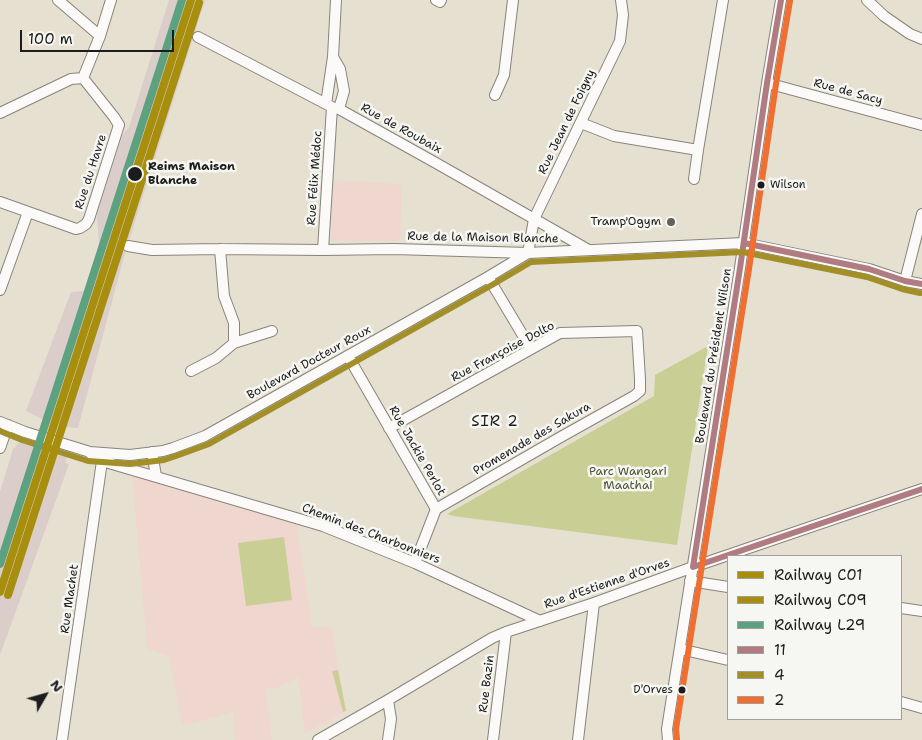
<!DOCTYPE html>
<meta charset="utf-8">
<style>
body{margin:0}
#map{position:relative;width:922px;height:740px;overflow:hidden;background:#e6e0d1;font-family:"Shantell Sans",sans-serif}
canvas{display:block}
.legend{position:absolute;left:727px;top:555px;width:175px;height:165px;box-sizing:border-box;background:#f6f6f2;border:1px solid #9f9f9c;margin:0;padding:6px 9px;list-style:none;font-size:15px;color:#1c1c1c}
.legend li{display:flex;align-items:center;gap:10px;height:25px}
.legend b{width:25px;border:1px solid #9f9f9c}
.north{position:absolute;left:20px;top:670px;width:50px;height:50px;-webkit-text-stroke:4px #f6f6f2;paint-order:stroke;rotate:52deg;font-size:14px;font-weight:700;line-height:20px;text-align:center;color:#1c1c1c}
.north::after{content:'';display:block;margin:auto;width:18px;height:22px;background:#1c1c1c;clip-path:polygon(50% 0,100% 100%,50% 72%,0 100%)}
.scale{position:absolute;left:20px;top:30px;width:154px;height:22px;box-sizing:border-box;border:2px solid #1c1c1c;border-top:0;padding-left:6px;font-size:15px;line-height:18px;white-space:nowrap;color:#1c1c1c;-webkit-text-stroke:4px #f6f6f2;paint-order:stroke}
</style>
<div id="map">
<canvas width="922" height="740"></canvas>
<ul class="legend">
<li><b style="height:6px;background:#a78e0d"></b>Railway C01</li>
<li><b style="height:6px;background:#a78e0d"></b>Railway C09</li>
<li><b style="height:6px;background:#5ca281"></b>Railway L29</li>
<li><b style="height:6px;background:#b07c81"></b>11</li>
<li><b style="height:6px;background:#a28f28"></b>4</li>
<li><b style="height:6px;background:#f06e30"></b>2</li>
</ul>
<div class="north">N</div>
<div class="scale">100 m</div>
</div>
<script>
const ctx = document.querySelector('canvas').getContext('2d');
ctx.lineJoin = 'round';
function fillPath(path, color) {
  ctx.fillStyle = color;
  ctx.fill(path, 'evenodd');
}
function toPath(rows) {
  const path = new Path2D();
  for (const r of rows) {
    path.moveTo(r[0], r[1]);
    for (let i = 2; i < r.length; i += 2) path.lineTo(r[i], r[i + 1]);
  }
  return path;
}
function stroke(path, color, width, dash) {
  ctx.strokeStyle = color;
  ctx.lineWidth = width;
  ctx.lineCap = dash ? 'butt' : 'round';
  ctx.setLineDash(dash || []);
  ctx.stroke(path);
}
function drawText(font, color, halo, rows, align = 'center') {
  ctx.font = font + ' "Shantell Sans",sans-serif';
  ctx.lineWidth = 5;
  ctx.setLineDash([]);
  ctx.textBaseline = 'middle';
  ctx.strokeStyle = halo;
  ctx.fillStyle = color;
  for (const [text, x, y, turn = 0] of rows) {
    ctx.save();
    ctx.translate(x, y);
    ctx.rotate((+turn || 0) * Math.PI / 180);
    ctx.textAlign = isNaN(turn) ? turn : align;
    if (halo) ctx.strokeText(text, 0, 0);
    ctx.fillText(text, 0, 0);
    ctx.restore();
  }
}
const built = toPath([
 [333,180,402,184,400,241,331,241],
 [132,475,297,524,312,627,331,626,346,711,305,734,298,677,282,686,282,687,266,689,272,740,235,740,233,712,182,726,169,657,147,648]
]);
const industrial = toPath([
 [169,0,205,0,125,253,78,428,66,427,44,420,26,411,71,292,84,291,99,246,97,214,122,136,129,127],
 [21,441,67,456,65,463,69,464,0,655,0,492,13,449]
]);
const green = toPath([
 [708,346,677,545,453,516,447,514,654,396,655,375],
 [284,537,292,600,246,606,238,543],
 [338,670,346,711,343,712,332,671]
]);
const minor = toPath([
 [58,0,100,36],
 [436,0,440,2,441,0],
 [867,0,884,16,910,34,922,39],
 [198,37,332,107,339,109,436,163,587,249],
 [333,57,340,69,344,91,339,109],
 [83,78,100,36,111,0],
 [767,83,922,125],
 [495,95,504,75,513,0],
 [326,104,333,57,336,0],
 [0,113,71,79,83,78],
 [581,123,614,136,698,150],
 [694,179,698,150,723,0],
 [0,202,76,229,80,228,86,224,89,219,119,125,114,117,83,78],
 [128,246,152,250,220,249,323,250,394,249,528,253,744,243,869,269,905,281,922,284],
 [323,250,332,107],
 [528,253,534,219,620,41,623,15,621,0],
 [488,277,531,349],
 [905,281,922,214],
 [0,290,28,212],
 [234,343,272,331],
 [348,356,436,509],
 [191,371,216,358,234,343,234,323,224,296,220,249],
 [0,422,25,432,90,452,130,455,163,451,173,448,205,436,488,277,528,253],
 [389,428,560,333,637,331,640,379,640,391,634,396,559,438,436,509],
 [0,448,8,425],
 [152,452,156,476],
 [90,453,102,461,323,526,415,563,540,621],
 [415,563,436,509],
 [690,581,728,587],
 [901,608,922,611],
 [680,649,728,660],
 [388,700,391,719,388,740],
 [901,702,922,708],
 [62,740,102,461],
 [318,740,388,700,492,638,506,632,594,603,693,567,922,489],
 [493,740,506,632],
 [578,740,594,603],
 [668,740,667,729,740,268,767,83,781,0]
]);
const bus1 = toPath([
 [781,0,767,83,740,268,693,567,922,489],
 [744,243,869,269,905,281,922,284]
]);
const bus2 = toPath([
 [0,431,22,440,88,461,130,464,164,460,176,456,209,444,492,285,531,262,743,252,867,277,902,289,920,293]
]);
const bus3 = toPath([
 [677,739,676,729,749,269,776,84,790,1]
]);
const rail1 = toPath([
 [0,592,191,0]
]);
const rail2 = toPath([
 [8,595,199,3]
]);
const rail3 = toPath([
 [0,564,182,0]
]);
const markers = [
 [135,174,8,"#1c1c1c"],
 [761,185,4.5,"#1c1c1c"],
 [671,222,5,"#63615b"],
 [682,690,4.5,"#1c1c1c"]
];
const busNames = [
 ["Wilson",770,185],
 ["D'Orves",673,690,"right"]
];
const streetNames = [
 ["Rue de Sacy",848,92,15],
 ["Rue Jean de Foigny",567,122,-64],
 ["Rue de Roubaix",401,129,29],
 ["Rue du Havre",91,172,-72],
 ["Rue Félix Médoc",315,178,-86],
 ["Rue de la Maison Blanche",483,238,1],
 ["Rue Françoise Dolto",503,352,-28],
 ["Boulevard du Président Wilson",714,356,-81],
 ["Boulevard Docteur Roux",309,363,-29],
 ["Promenade des Sakura",532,439,-30],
 ["Rue Jackie Perlot",417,451,60],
 ["Chemin des Charbonniers",371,534,21],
 ["Rue d'Estienne d'Orves",607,584,-19],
 ["Rue Machet",70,599,-82],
 ["Rue Bazin",487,684,-83]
];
const stopNames = [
 ["Reims Maison",148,167],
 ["Blanche",148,181]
];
const poiNames = [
 ["Tramp'Ogym",661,222]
];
const parkNames = [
 ["Parc Wangari",628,472],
 ["Maathai",628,486]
];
const quarterNames = [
 ["SIR 2",495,422]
];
fillPath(built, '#efd7cf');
fillPath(industrial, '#dbcdca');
fillPath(green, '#c9ce94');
stroke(minor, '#87847d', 12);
stroke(minor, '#fbfaf8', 10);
stroke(bus1, '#b07c81', 6);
stroke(bus2, '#a28f28', 6);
stroke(bus3, '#f06e30', 6);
stroke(rail1, '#a78e0d', 8);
stroke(rail2, '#a78e0d', 8);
stroke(rail3, '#5ca281', 8);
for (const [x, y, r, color] of markers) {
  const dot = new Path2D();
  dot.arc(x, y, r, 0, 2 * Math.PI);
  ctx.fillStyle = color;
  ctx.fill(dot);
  stroke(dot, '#f6f6f2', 2);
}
drawText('11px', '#1c1c1c', '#f6f6f2', busNames, 'left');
drawText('12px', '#1c1c1c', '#f6f6f2', streetNames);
drawText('bold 12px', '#1c1c1c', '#f6f6f2', stopNames, 'left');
drawText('12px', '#1c1c1c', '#f6f6f2', poiNames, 'right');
drawText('12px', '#505534', '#f6f6f2', parkNames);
ctx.letterSpacing = '1px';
drawText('15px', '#1c1c1c', '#f6f6f2', quarterNames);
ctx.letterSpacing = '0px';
</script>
